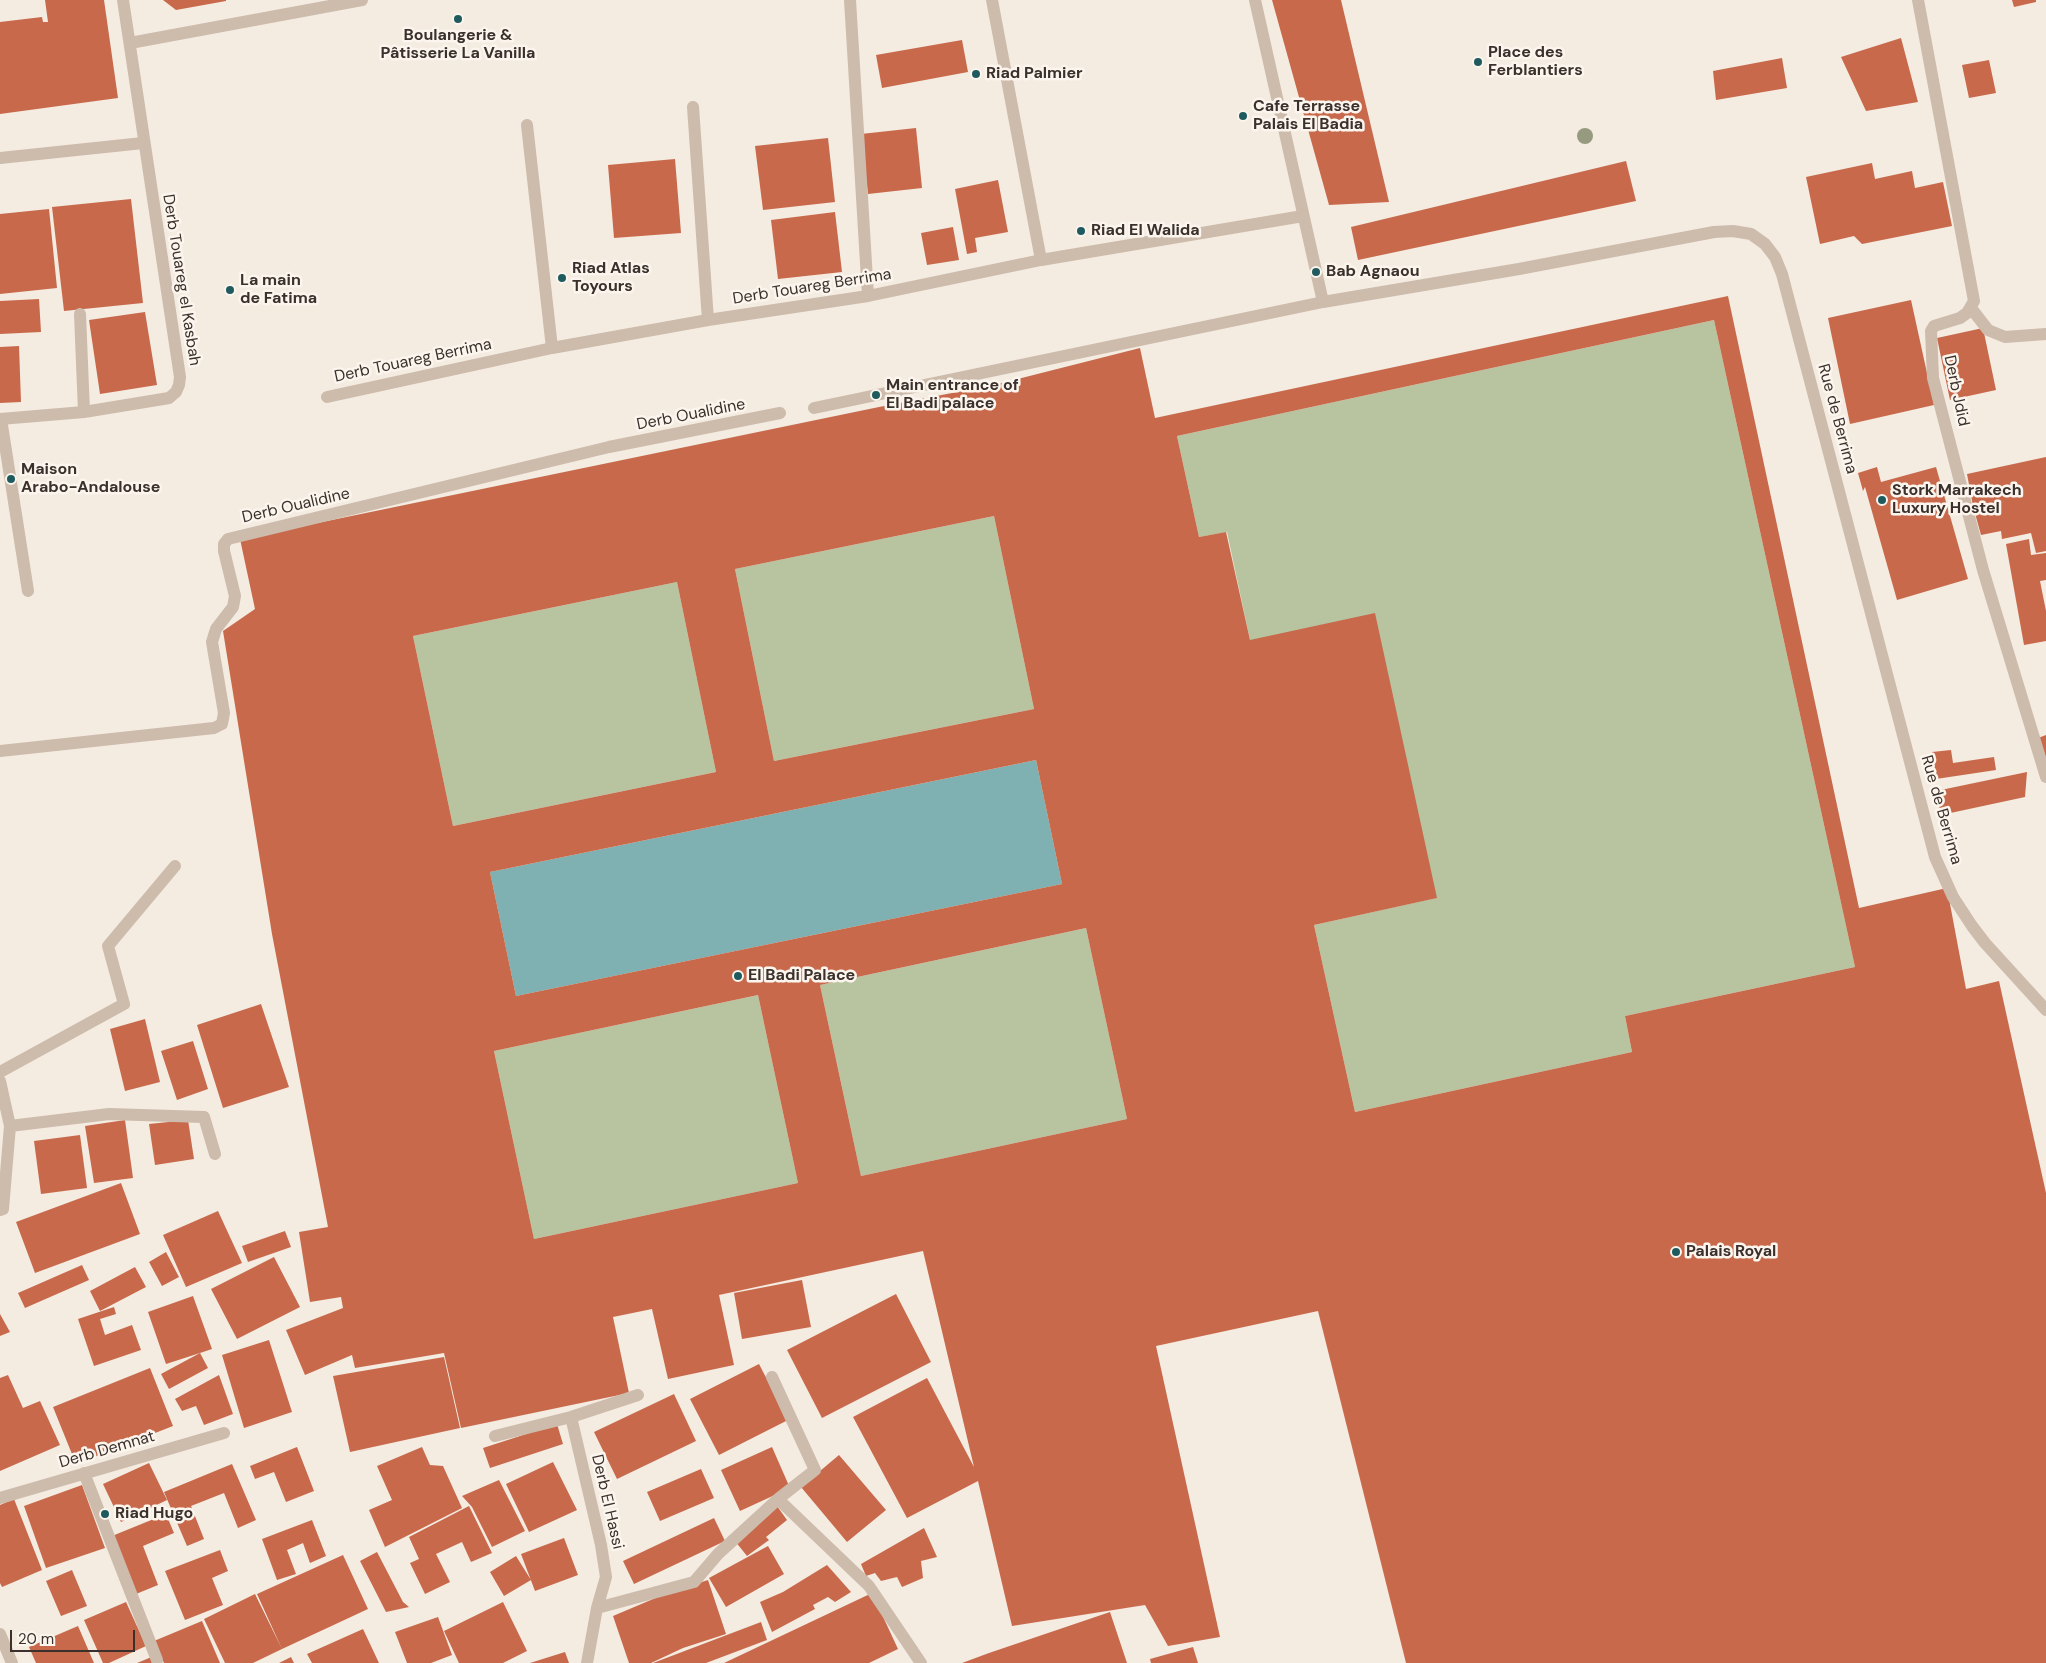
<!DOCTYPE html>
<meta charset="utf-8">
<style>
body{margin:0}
#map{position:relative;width:2046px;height:1663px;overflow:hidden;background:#f4ebe1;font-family:"DM Sans",sans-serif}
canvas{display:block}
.scale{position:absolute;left:10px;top:1630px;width:125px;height:22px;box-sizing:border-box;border:2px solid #3b302b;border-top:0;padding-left:6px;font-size:15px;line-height:18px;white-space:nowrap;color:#3b302b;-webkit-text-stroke:4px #fbf5ee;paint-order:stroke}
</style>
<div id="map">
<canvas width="2046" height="1663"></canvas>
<div class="scale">20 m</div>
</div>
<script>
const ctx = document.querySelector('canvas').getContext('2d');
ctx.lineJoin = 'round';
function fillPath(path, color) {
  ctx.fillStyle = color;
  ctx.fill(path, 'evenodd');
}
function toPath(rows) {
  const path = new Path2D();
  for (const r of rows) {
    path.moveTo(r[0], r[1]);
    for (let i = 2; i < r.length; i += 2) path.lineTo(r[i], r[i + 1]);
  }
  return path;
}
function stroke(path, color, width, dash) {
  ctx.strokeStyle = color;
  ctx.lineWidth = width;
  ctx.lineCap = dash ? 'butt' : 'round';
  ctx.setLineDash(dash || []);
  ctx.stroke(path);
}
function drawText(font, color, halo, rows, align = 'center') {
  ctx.font = font + ' "DM Sans",sans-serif';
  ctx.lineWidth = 5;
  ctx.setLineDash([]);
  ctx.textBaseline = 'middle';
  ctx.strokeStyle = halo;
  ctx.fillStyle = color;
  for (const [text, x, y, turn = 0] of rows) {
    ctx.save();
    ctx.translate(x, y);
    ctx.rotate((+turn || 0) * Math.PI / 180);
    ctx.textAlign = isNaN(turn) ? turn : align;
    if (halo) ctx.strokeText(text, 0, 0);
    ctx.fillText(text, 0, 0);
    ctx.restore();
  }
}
const green = toPath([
 [1714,320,1855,967,1625,1016,1632,1052,1355,1112,1314,925,1436,898,1250,640,1227,532,1199,537,1177,436],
 [994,516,1034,709,774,761,735,569],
 [677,582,716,772,453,826,413,636],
 [1086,928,1127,1119,861,1176,820,985],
 [758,995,798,1183,534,1239,494,1051]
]);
const water = toPath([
 [1036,760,1062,884,516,996,490,872]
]);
const building = toPath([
 [45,0,104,0,118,98,0,114,0,22,42,17,43,22,48,22],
 [163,0,226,0,226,1,176,10],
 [1272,0,1341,0,1389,202,1329,205],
 [2012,0,2036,0,2036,2,2014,7],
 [1901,38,1918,102,1866,111,1841,57],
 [962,40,968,72,882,88,876,55],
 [1782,58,1787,88,1716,100,1713,71],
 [1989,60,1996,93,1969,98,1962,65],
 [916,128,922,188,868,194,861,134],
 [828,138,835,202,763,210,755,146],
 [675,159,681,233,614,238,608,165],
 [1626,161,1636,201,1358,260,1351,227],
 [1872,163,1875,179,1912,171,1915,188,1943,182,1952,226,1862,244,1854,236,1820,244,1806,177],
 [998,180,1008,232,975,238,977,252,967,254,955,189],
 [131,199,143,303,64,311,52,207],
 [49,209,57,288,0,294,0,214],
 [835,212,842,272,778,279,771,220],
 [953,227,959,260,927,265,921,233],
 [1728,296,1859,908,1947,888,1966,989,1999,981,2046,1193,2046,1663,1406,1663,1318,1311,1156,1346,1220,1637,1168,1646,1145,1605,1012,1626,978,1481,907,1518,853,1417,927,1378,974,1467,923,1251,719,1295,734,1365,668,1379,652,1309,613,1317,629,1393,461,1428,444,1353,355,1368,352,1355,305,1375,286,1330,343,1308,341,1297,310,1302,299,1232,328,1227,272,934,223,631,255,609,240,539,879,407,994,385,1140,348,1155,418],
 [1714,320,1855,967,1625,1016,1632,1052,1355,1112,1314,925,1437,898,1375,613,1250,640,1226,532,1199,537,1177,436],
 [994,516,1034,709,774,761,735,569],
 [677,582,716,772,453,826,413,636],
 [1036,760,1062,884,516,996,490,872],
 [1086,928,1127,1119,861,1176,820,985],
 [758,995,798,1183,534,1239,494,1051],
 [39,299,41,332,0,334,0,301],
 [1911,300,1934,405,1850,424,1828,318],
 [145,312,157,385,100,394,89,320],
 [1983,328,1996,390,1950,400,1937,338],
 [19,346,21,402,0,403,0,347],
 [2046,457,2046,551,2036,553,2031,533,2002,539,2001,531,1981,535,1973,506,1967,474],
 [1877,467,1881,482,1936,467,1968,579,1897,600,1865,487,1863,491,1858,473],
 [2029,539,2031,555,2046,553,2046,580,2040,581,2046,611,2046,641,2024,645,2006,544],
 [2046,735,2046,761,2038,738],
 [1951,750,1953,763,1994,757,1996,770,1936,779,1932,752],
 [2027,772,2025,797,1941,815,1936,791],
 [261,1004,289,1087,223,1108,197,1025],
 [145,1019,160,1082,125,1091,110,1029],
 [193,1041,208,1089,177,1100,161,1051],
 [125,1120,133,1178,94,1183,85,1126],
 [188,1120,194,1159,155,1165,149,1124],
 [80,1135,87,1188,41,1194,34,1141],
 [121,1183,140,1234,35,1273,16,1222],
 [218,1211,242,1263,186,1287,163,1235],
 [285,1231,291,1247,248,1262,242,1246],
 [166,1252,179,1277,162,1286,149,1262],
 [274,1257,300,1307,237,1339,211,1289],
 [82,1265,89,1280,25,1308,18,1293],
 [135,1267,146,1287,100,1311,90,1291],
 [802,1280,811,1327,742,1339,734,1293],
 [896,1294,931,1362,822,1418,787,1350],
 [193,1296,212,1349,200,1353,208,1368,169,1389,161,1374,200,1353,166,1364,148,1312],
 [114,1307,116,1314,100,1319,105,1335,132,1325,141,1350,94,1366,78,1319],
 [0,1314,10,1332,0,1336],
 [269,1340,292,1412,244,1428,222,1355],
 [444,1357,460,1428,350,1452,333,1376],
 [759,1364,788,1420,719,1455,690,1399],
 [150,1368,173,1426,76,1464,53,1407],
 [8,1375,23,1408,40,1401,60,1445,0,1471,0,1378],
 [219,1375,233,1414,204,1425,196,1406,182,1411,175,1399],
 [674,1394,696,1441,617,1479,594,1432],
 [557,1424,563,1444,490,1468,483,1448],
 [297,1447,314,1491,286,1502,274,1472,255,1479,250,1466],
 [422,1447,430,1465,443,1466,462,1508,385,1547,369,1510,392,1500,377,1466],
 [772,1447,790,1488,740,1511,721,1470],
 [839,1455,886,1510,847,1542,801,1487],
 [553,1462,577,1510,529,1532,506,1484],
 [149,1463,167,1500,121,1522,103,1484],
 [232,1464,256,1520,238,1528,224,1493,191,1506,204,1539,187,1546,164,1492],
 [701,1469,714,1498,660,1521,647,1492],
 [499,1480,525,1531,492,1547,472,1507,462,1496],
 [82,1485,105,1548,46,1568,24,1506],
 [14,1499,42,1570,2,1587,0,1583,0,1505],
 [469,1506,492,1553,471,1562,462,1542,436,1554,450,1582,425,1594,410,1563,419,1559,409,1537],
 [777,1506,787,1520,766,1537,769,1540,747,1556,735,1541],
 [166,1514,174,1533,143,1546,158,1585,136,1594,112,1536],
 [714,1518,725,1541,634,1584,623,1561],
 [312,1520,326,1556,310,1563,303,1543,287,1550,296,1574,277,1580,262,1539],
 [924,1528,937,1557,921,1561,923,1578,902,1587,897,1577,881,1581,875,1573,866,1576,861,1564],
 [564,1538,578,1575,535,1591,521,1554],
 [768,1546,784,1574,726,1607,709,1578],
 [220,1550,228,1571,212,1578,223,1605,185,1620,165,1571],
 [377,1552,403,1602,409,1607,386,1612,360,1561],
 [343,1555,368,1609,282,1649,257,1594],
 [516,1556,531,1580,504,1596,490,1572],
 [827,1565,851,1592,835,1602,828,1597,813,1605,815,1609,772,1632,760,1602,783,1592],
 [72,1570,87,1606,61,1616,46,1581],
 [708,1580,726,1634,683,1648,651,1663,629,1663,613,1616,665,1594],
 [872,1593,898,1649,869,1663,724,1663],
 [255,1594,282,1649,253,1663,225,1663,204,1619],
 [126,1602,146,1646,109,1663,103,1663,84,1620],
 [503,1602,527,1651,503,1663,459,1663,444,1631],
 [1110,1612,1127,1663,962,1663,989,1653],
 [438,1617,452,1655,431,1663,407,1663,395,1632],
 [202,1621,220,1663,164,1663,154,1641],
 [761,1622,767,1640,706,1663,653,1663],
 [78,1626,94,1663,36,1663,29,1647],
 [363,1629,379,1663,312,1663,307,1654],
 [1193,1647,1198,1663,1151,1663,1150,1659],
 [565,1652,569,1663,530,1663],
 [154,1656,157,1663,137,1663],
 [291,1657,294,1663,279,1663]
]);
const minor = toPath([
 [850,0,868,296],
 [992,0,1041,260],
 [1255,0,1323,302],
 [1918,0,1974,301,1967,313,1960,318,1934,326,1931,331,1933,378,1983,570,2046,777],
 [130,43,362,0],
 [693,107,708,320],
 [527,125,552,348],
 [0,158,143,143],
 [1971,308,1988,330,2005,337,2046,334],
 [80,314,84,412],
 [327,397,552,348,708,320,868,296,1041,260,1303,216],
 [814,408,1323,302,1519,269,1714,232,1733,231,1751,234,1765,244,1775,257,1782,274,1935,857,1953,897,1972,926,1985,943,2046,1010],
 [0,419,84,412,169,398,176,392,179,385,180,377,123,0],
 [1,419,28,591],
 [0,751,214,728,222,724,224,713,212,642,216,629,233,607,235,596,224,551,224,544,228,539,609,447,780,413],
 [0,1072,124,1004,108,946,175,866],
 [0,1081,10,1126,3,1209,0,1210],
 [10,1126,109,1114,204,1117,215,1154],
 [495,1436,571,1417],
 [84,1473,157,1660],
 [0,1498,224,1433],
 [778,1499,869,1586,921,1663],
 [597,1608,694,1582,718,1554,778,1499,815,1470,772,1377],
 [0,1634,12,1663],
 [587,1663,597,1608,606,1577,601,1545,571,1417,638,1395]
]);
const trees = [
 [1585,136]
];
const markers = [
 [458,19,5,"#1f5a5e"],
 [1478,62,5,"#1f5a5e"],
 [976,74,5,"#1f5a5e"],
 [1243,116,5,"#1f5a5e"],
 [1081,231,5,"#1f5a5e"],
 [1316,272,5,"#1f5a5e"],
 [562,278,5,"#1f5a5e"],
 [230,290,5,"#1f5a5e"],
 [876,395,5,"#1f5a5e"],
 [11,479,5,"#1f5a5e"],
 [1882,500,5,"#1f5a5e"],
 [738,976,5,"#1f5a5e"],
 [1676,1252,5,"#1f5a5e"],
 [105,1514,5,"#1f5a5e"]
];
const poiNames = [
 ["Boulangerie &",458,36,"center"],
 ["Pâtisserie La Vanilla",458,54,"center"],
 ["Place des",1488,53],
 ["Ferblantiers",1488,71],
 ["Riad Palmier",986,74],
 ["Cafe Terrasse",1253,107],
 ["Palais El Badia",1253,125],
 ["Riad El Walida",1091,231],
 ["Riad Atlas",572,269],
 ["Toyours",572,287],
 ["Bab Agnaou",1326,272],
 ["La main",240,281],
 ["de Fatima",240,299],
 ["Main entrance of",886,386],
 ["El Badi palace",886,404],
 ["Maison",21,470],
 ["Arabo-Andalouse",21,488],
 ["Stork Marrakech",1892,491],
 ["Luxury Hostel",1892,509],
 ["El Badi Palace",748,976],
 ["Palais Royal",1686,1252],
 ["Riad Hugo",115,1514]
];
const streetNames = [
 ["Derb Touareg el Kasbah",181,280,81],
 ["Derb Touareg Berrima",812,287,-9],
 ["Derb Touareg Berrima",413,361,-12],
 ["Derb Jdid",1956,391,78],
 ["Derb Oualidine",691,415,-11],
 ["Rue de Berrima",1837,419,75],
 ["Derb Oualidine",296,506,-13],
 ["Rue de Berrima",1941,810,74],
 ["Derb Demnat",107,1450,-16],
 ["Derb El Hassi",607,1502,77]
];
fillPath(green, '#b8c4a0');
fillPath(water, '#7fb0b2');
fillPath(building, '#c8694b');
stroke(minor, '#cdbbac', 12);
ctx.fillStyle = '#969b7f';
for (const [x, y] of trees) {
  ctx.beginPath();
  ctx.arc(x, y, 8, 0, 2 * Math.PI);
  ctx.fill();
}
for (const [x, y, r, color] of markers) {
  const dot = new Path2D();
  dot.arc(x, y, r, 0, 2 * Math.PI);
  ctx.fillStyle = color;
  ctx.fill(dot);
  stroke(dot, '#fbf5ee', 2);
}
drawText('bold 16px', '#3b302b', '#fbf5ee', poiNames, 'left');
drawText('16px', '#3b302b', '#fbf5ee', streetNames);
</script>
